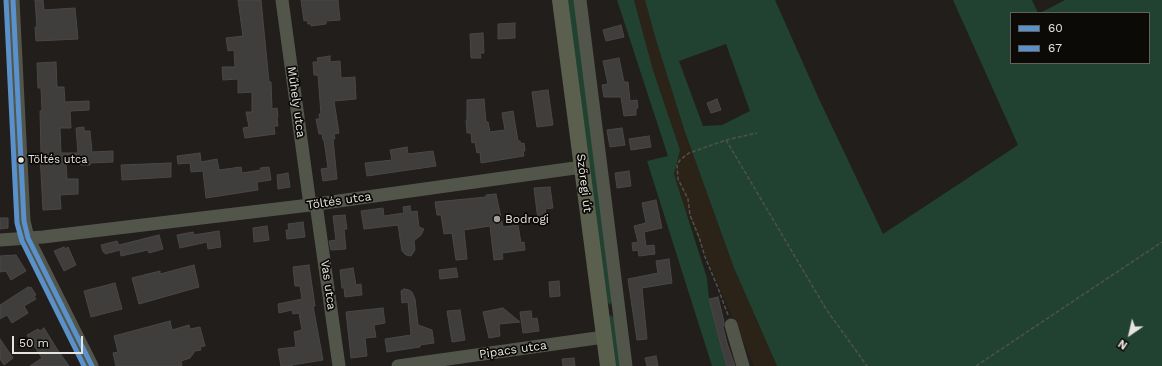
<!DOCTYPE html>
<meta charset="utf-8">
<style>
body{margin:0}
#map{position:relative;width:1162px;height:366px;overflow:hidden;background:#211e1b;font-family:"Work Sans",sans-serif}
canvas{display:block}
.legend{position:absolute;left:1010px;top:12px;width:140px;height:52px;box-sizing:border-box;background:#0c0a07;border:1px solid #64615d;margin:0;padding:5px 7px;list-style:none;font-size:12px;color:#e7e4df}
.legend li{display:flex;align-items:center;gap:8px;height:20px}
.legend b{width:20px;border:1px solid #64615d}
.north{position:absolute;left:1110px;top:314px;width:40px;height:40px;-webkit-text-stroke:3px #0c0a07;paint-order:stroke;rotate:214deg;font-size:11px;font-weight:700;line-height:16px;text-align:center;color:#e7e4df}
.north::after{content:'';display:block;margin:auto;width:14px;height:18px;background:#e7e4df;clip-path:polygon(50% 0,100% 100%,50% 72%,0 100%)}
.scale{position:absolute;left:12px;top:336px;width:71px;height:18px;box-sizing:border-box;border:2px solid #e7e4df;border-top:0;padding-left:5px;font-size:12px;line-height:14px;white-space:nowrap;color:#e7e4df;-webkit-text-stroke:3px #0c0a07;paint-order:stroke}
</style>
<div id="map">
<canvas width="1162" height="366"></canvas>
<ul class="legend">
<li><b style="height:5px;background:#5a91cb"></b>60</li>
<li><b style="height:5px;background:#5a91cb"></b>67</li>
</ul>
<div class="north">N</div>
<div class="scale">50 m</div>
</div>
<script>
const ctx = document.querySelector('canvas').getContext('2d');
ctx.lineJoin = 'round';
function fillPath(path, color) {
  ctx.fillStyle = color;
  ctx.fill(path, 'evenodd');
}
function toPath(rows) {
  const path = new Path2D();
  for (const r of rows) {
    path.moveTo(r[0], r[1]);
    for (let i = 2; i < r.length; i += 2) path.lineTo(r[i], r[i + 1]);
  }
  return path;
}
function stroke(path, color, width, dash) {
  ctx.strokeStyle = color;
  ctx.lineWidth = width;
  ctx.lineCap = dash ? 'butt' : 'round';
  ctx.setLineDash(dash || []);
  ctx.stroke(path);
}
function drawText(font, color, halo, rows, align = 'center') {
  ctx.font = font + ' "Work Sans",sans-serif';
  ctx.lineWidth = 3.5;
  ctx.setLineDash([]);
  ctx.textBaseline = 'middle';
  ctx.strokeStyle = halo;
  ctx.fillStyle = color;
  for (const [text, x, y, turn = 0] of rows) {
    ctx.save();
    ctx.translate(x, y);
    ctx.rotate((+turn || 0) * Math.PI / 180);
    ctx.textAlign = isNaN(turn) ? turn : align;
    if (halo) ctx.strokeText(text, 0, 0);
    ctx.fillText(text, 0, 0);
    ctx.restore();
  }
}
const built = toPath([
 [634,0,645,0,656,40,685,132,734,268,777,366,754,366,687,214,674,174,680,150,653,70]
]);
const green = toPath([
 [566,0,578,0,614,298,610,305,607,302],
 [617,0,634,0,653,70,680,150,674,174,707,278,709,299,721,348,727,366,712,366,647,161,668,156],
 [645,0,775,0,819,99,883,234,1018,145,953,0,1032,0,1038,13,1011,13,1011,63,1149,63,1149,13,1040,13,1065,0,1162,0,1162,366,777,366,734,268,685,132,656,40],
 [726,44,750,111,722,125,703,126,679,61],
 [611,315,614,318,623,366,614,366,609,316]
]);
const building = toPath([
 [35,0,43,0,44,10,75,8,78,39,36,41,35,27,37,27,35,0],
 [238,0,261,0,269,82,271,82,272,109,277,108,278,117,277,118,278,126,274,126,275,134,245,138,243,128,249,127,246,112,252,112,252,92,238,93,238,79,223,80,222,67,235,67,234,50,228,51,226,38,243,36,238,0],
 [301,0,338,0,340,20,326,21,326,24,311,26,311,24,308,24,307,20,304,21,301,0],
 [515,23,515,38,498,39,498,24,515,23],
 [621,25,624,37,606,41,603,30,621,25],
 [483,33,484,53,480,53,481,58,471,58,470,34,483,33],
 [330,56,330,62,340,61,341,78,355,77,356,99,334,101,339,133,334,134,335,139,333,139,337,179,323,181,321,169,328,168,324,140,323,140,322,134,319,134,316,119,320,119,319,114,321,114,318,75,314,75,313,62,318,62,317,58,330,56],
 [619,58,624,82,628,82,630,101,637,100,638,108,636,108,636,115,624,116,621,97,604,97,602,85,608,84,603,61,619,58],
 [56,62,57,87,64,87,65,102,89,101,89,110,70,111,71,128,60,128,61,153,78,153,76,128,84,127,84,131,90,131,92,152,113,151,113,162,90,163,90,165,81,165,81,163,66,164,67,179,78,179,78,194,60,195,61,209,43,210,40,154,41,154,40,111,42,111,41,88,38,88,37,63,56,62],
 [548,90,553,125,537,127,532,92,548,90],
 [484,99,486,122,488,122,490,132,505,130,502,113,513,111,518,141,520,141,521,144,524,143,525,151,523,151,524,156,481,163,480,152,477,153,475,142,472,143,471,133,467,133,466,120,467,120,467,100,484,99],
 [717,99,721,110,711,113,707,103,717,99],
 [622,128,625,145,610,147,607,130,622,128],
 [649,136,651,147,631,150,629,139,649,136],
 [407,147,408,154,433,151,436,166,367,176,365,163,392,160,390,150,407,147],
 [200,153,201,162,217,159,219,170,241,167,242,173,261,170,260,168,269,167,271,180,257,182,258,190,206,198,203,171,191,172,190,163,178,164,177,156,200,153],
 [171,163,171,177,122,180,121,165,171,163],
 [629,171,631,186,617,188,615,173,629,171],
 [288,173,290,187,278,189,277,175,288,173],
 [550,187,553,208,545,209,548,222,540,223,538,220,534,188,550,187],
 [496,194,503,227,518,225,521,243,524,242,525,250,502,253,503,259,494,260,490,226,464,230,467,259,456,260,452,233,444,234,441,215,437,215,435,202,486,197,486,195,496,194],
 [656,200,662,228,644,232,646,246,654,245,655,254,639,256,638,250,633,251,632,243,638,242,634,226,646,223,642,203,656,200],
 [410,206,411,212,417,211,419,227,424,229,421,235,414,241,415,250,411,256,406,255,402,251,398,225,364,229,361,211,383,208,384,216,404,213,403,207,410,206],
 [345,215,347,229,344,229,346,249,331,250,329,241,336,240,333,216,345,215],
 [0,218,8,218,8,228,0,229,0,218],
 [303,222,305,237,287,239,286,230,289,230,288,224,303,222],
 [267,226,269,240,254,242,253,228,267,226],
 [219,231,221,247,208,249,207,242,180,248,177,235,193,232,194,235,219,231],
 [159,235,163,249,149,253,148,250,121,256,120,250,105,254,105,252,103,252,101,245,117,241,119,245,159,235],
 [64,247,65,249,68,247,76,265,64,271,54,251,64,247],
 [16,255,26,271,11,280,6,271,0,272,0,256,16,255],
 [669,259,672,283,642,288,647,339,637,340,628,279,658,273,656,261,669,259],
 [194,265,199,287,139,304,132,278,160,271,160,274,194,265],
 [309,265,315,306,313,306,323,360,292,365,292,366,281,366,278,349,296,347,294,332,302,330,299,313,293,314,292,310,279,313,278,304,302,299,300,286,295,286,293,267,309,265],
 [353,268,356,285,361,284,362,295,345,297,344,288,342,288,340,270,353,268],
 [456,268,458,277,440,279,439,270,456,268],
 [559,281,560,296,550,297,549,282,559,281],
 [115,283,122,309,91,317,84,291,115,283],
 [28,287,29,288,31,287,36,295,34,296,36,299,24,306,28,313,12,323,7,315,0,319,0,305,28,287],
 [404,289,409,290,412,292,415,299,418,325,432,330,434,343,420,345,420,347,387,352,385,339,411,335,408,302,402,303,401,291,404,289],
 [718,297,724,322,723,327,727,343,735,366,727,366,722,350,709,299,718,297],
 [383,308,385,323,374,325,376,337,365,338,367,356,351,358,346,312,383,308],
 [503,308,520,322,499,324,500,336,489,338,483,312,503,308],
 [460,310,465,340,452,342,447,311,460,310],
 [531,311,532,319,537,318,539,331,523,333,520,312,531,311],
 [170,321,172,330,189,325,190,329,200,327,205,346,200,347,201,350,195,351,190,358,181,361,182,366,116,366,113,353,118,352,114,336,170,321],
 [44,328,57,349,69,366,30,366,42,358,27,335,38,329,40,331,44,328],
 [0,339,13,358,4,365,0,359,0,339],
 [656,356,658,366,647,366,645,358,656,356],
 [574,358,575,366,563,366,562,359,574,358]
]);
const path = toPath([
 [726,140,826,309,867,366],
 [728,315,718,288,705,257,699,237,690,215,688,199,678,179,677,165,680,160,689,153,726,140,757,133],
 [976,366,1162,242]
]);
const minor = toPath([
 [13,0,24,221,28,238,92,366],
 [282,0,310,205],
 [580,0,626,366],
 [316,204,339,366],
 [0,240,43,237,310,205,582,167],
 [731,325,743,366],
 [398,366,604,337]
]);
const major = toPath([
 [560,0,608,366]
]);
const bus1 = toPath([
 [13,0,24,221,28,238,92,366]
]);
const bus2 = toPath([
 [6,0,17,223,22,241,84,366]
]);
const markers = [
 [21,160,3.5,"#e7e4df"],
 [497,219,4,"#a29f9a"]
];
const busNames = [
 ["Töltés utca",28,160]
];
const streetNames = [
 ["Műhely utca",296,102,82],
 ["Szőregi út",584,183,83],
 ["Töltés utca",339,201,-8],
 ["Vas utca",328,285,82],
 ["Pipacs utca",513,350,-8]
];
const poiNames = [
 ["Bodrogi",505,219]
];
fillPath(built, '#2b2318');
fillPath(green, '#214231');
fillPath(building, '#403e3d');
stroke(building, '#4a4747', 1);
stroke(path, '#50514a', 1.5, [4, 2]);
stroke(minor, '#52554a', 13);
stroke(major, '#5b5f4e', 16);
stroke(bus1, '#5a91cb', 5);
stroke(bus2, '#5a91cb', 5);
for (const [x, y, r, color] of markers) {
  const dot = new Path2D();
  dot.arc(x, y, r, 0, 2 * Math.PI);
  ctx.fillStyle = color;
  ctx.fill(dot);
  stroke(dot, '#0c0a07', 1.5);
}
drawText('11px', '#e7e4df', '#0c0a07', busNames, 'left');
drawText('12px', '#e7e4df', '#0c0a07', streetNames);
drawText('12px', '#e7e4df', '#0c0a07', poiNames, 'left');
</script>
